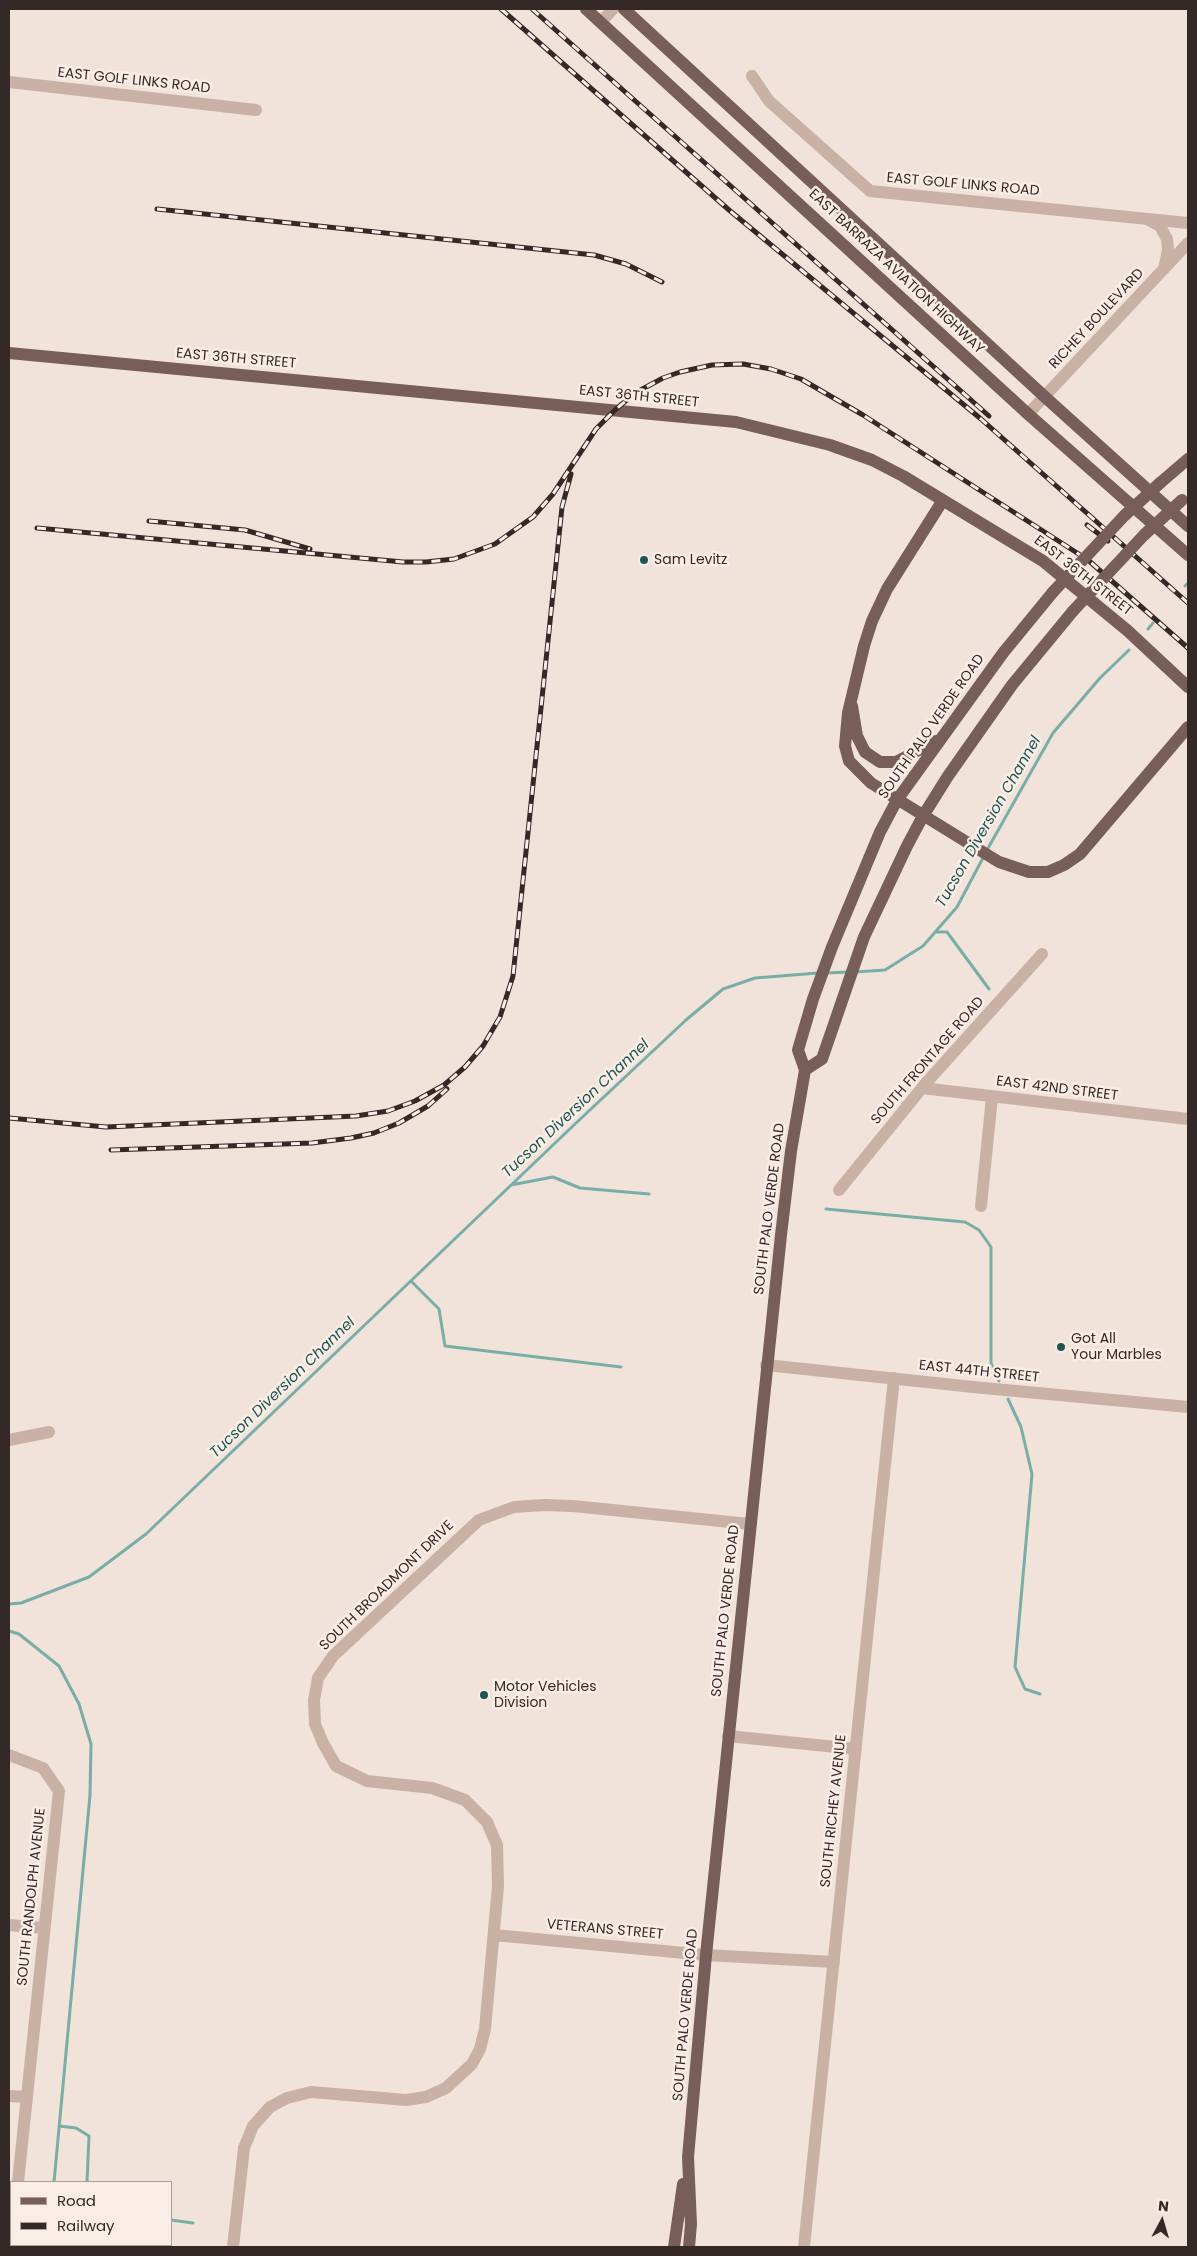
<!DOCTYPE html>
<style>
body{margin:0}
#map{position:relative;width:1197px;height:2256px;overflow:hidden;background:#f1e3da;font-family:Poppins,sans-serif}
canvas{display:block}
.frame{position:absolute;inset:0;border:10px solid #352927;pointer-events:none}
.legend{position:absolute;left:10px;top:2181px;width:162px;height:65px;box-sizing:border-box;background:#f9ede6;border:1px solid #ab9f9a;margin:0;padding:6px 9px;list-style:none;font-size:15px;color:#352927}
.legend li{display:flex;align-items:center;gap:10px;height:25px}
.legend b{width:25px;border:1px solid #ab9f9a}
.north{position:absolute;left:1137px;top:2196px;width:50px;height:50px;-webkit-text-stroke:4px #f9ede6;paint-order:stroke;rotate:6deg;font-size:14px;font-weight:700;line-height:20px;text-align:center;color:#352927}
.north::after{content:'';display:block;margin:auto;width:18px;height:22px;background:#352927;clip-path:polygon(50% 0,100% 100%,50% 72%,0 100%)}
</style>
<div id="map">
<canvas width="1197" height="2256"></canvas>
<div class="frame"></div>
<ul class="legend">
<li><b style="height:6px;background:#775e58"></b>Road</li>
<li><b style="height:6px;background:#352927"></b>Railway</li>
</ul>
<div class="north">N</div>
</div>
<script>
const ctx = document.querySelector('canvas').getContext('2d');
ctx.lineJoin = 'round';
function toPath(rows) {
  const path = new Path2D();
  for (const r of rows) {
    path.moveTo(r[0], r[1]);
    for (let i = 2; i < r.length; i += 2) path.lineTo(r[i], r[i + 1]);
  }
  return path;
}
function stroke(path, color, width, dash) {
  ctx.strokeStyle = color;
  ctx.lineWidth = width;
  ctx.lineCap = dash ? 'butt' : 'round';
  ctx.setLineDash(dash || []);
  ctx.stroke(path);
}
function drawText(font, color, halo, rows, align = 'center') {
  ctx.font = font + ' Poppins,sans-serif';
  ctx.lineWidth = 5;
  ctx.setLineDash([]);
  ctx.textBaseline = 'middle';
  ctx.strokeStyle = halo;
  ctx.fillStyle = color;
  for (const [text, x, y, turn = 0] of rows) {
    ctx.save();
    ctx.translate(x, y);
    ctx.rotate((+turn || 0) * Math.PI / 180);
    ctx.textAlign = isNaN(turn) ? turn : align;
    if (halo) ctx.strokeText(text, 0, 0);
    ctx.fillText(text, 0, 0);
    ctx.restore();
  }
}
const stream = toPath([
 [1185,586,1188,583],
 [1148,629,1153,623],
 [987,850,1053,733,1100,678,1129,650],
 [936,932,947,932,989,989],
 [856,972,885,970,923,946,957,907,984,856],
 [826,973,848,972],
 [511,1185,553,1177,580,1188,649,1194],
 [826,1209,965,1222,979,1230,991,1247,991,1363,999,1381],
 [411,1281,439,1309,445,1346,621,1367],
 [1008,1399,1021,1427,1032,1474,1015,1667,1025,1689,1040,1694],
 [9,1604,21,1603,89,1577,146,1534,575,1124,686,1020,723,989,755,978,818,973],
 [9,1631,19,1634,59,1666,79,1704,91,1744,90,1795,54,2182],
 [59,2126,76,2128,89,2136,87,2182],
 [171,2220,193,2223],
 [48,2247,48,2245]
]);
const minor = toPath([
 [601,22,613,9],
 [752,76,769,101,870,191,1188,223],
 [9,82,256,110],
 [1147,219,1160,226,1167,239,1168,250,1164,269],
 [1028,414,1188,243],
 [922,1088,1188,1119],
 [839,1190,926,1083,1042,954],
 [981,1206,992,1097],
 [766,1365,973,1387,1188,1407],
 [9,1440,49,1432],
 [728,1736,856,1749],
 [9,1755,43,1768,59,1791,18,2182],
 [9,1925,44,1928],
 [494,1935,706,1955,834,1962],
 [9,2096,26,2097],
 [11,2247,11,2245],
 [233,2247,244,2148,253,2126,270,2107,287,2098,311,2092,406,2100,426,2097,446,2088,472,2064,480,2049,485,2029,498,1886,497,1845,487,1822,465,1800,432,1788,367,1781,336,1766,323,1743,315,1724,314,1700,318,1678,333,1656,479,1520,514,1507,544,1505,573,1506,750,1524],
 [804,2247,894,1378]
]);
const major = toPath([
 [586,9,1028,414,1188,555],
 [624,9,1045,397,1188,526],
 [9,353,736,422,830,445,872,460,903,476,1043,561,1128,631,1188,687],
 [1160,483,1188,459],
 [943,500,887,589,872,621,864,646,848,713,845,746,849,761,871,783,999,862,1029,872,1048,872,1064,865,1080,854,1188,727],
 [852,706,857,736,865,752,880,762,896,762,936,741],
 [805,1070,822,1059,864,937,907,846,923,816,948,776,1012,685,1073,611],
 [674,2247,683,2184],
 [689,2247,691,2224,688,2157,706,1955,781,1235,791,1151,805,1070,798,1050,813,999,832,947,880,832,897,800,1003,653,1053,592]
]);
const rail = toPath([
 [501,9,729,210,981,419,1188,603],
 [532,9,989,416],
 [157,209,594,255,626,264,662,282],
 [149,521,245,530,310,549],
 [1087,525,1108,541],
 [37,528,403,562,426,562,454,559,495,544,533,517,553,494,596,429,615,410,635,393,663,378,680,372,712,365,743,364,771,369,801,379,863,415,1088,560,1188,648],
 [9,1118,106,1127,356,1116,388,1111,415,1101,444,1085,465,1067,483,1046,500,1017,513,976,562,507,571,474],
 [111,1150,312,1143,351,1138,374,1133,399,1123,428,1106,447,1089]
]);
const majorBridge = toPath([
 [1053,592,1124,516,1160,483],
 [1073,611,1144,535,1182,500]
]);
const markers = [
 [644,560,5,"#1c5652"],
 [1061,1347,5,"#1c5652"],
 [484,1695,5,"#1c5652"]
];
const streetNames = [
 ["EAST GOLF LINKS ROAD",134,81,6],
 ["EAST GOLF LINKS ROAD",963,185,5],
 ["EAST BARRAZA AVIATION HIGHWAY",896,272,43],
 ["RICHEY BOULEVARD",1097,319,-47],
 ["EAST 36TH STREET",236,359,5],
 ["EAST 36TH STREET",639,397,6],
 ["EAST 36TH STREET",1083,576,38],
 ["SOUTH PALO VERDE ROAD",932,727,-55],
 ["SOUTH FRONTAGE ROAD",928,1061,-49],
 ["EAST 42ND STREET",1057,1089,7],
 ["SOUTH PALO VERDE ROAD",770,1209,-83],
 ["EAST 44TH STREET",979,1372,6],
 ["SOUTH BROADMONT DRIVE",387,1586,-44],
 ["SOUTH PALO VERDE ROAD",726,1611,-84],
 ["SOUTH RICHEY AVENUE",834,1811,-84],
 ["SOUTH RANDOLPH AVENUE",32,1897,-84],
 ["VETERANS STREET",605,1930,5],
 ["SOUTH PALO VERDE ROAD",686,2015,-85]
];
const poiNames = [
 ["Sam Levitz",654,560],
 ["Got All",1071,1339],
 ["Your Marbles",1071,1355],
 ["Motor Vehicles",494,1687],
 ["Division",494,1703]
];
const waterNames = [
 ["Tucson Diversion Channel",989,822,-60],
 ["Tucson Diversion Channel",576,1109,-43],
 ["Tucson Diversion Channel",283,1388,-44]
];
stroke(stream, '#79aea8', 3);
stroke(minor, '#c9b1a6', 12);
stroke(major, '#775e58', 12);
stroke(rail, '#352927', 5);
stroke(rail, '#f9ede6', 3, [9]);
stroke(majorBridge, '#775e58', 12);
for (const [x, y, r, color] of markers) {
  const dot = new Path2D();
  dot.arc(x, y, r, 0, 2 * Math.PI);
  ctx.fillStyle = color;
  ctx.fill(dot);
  stroke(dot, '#f9ede6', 2);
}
drawText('14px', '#352927', '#f9ede6', streetNames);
drawText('14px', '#352927', '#f9ede6', poiNames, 'left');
drawText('italic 15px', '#1c5652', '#f9ede6', waterNames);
</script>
